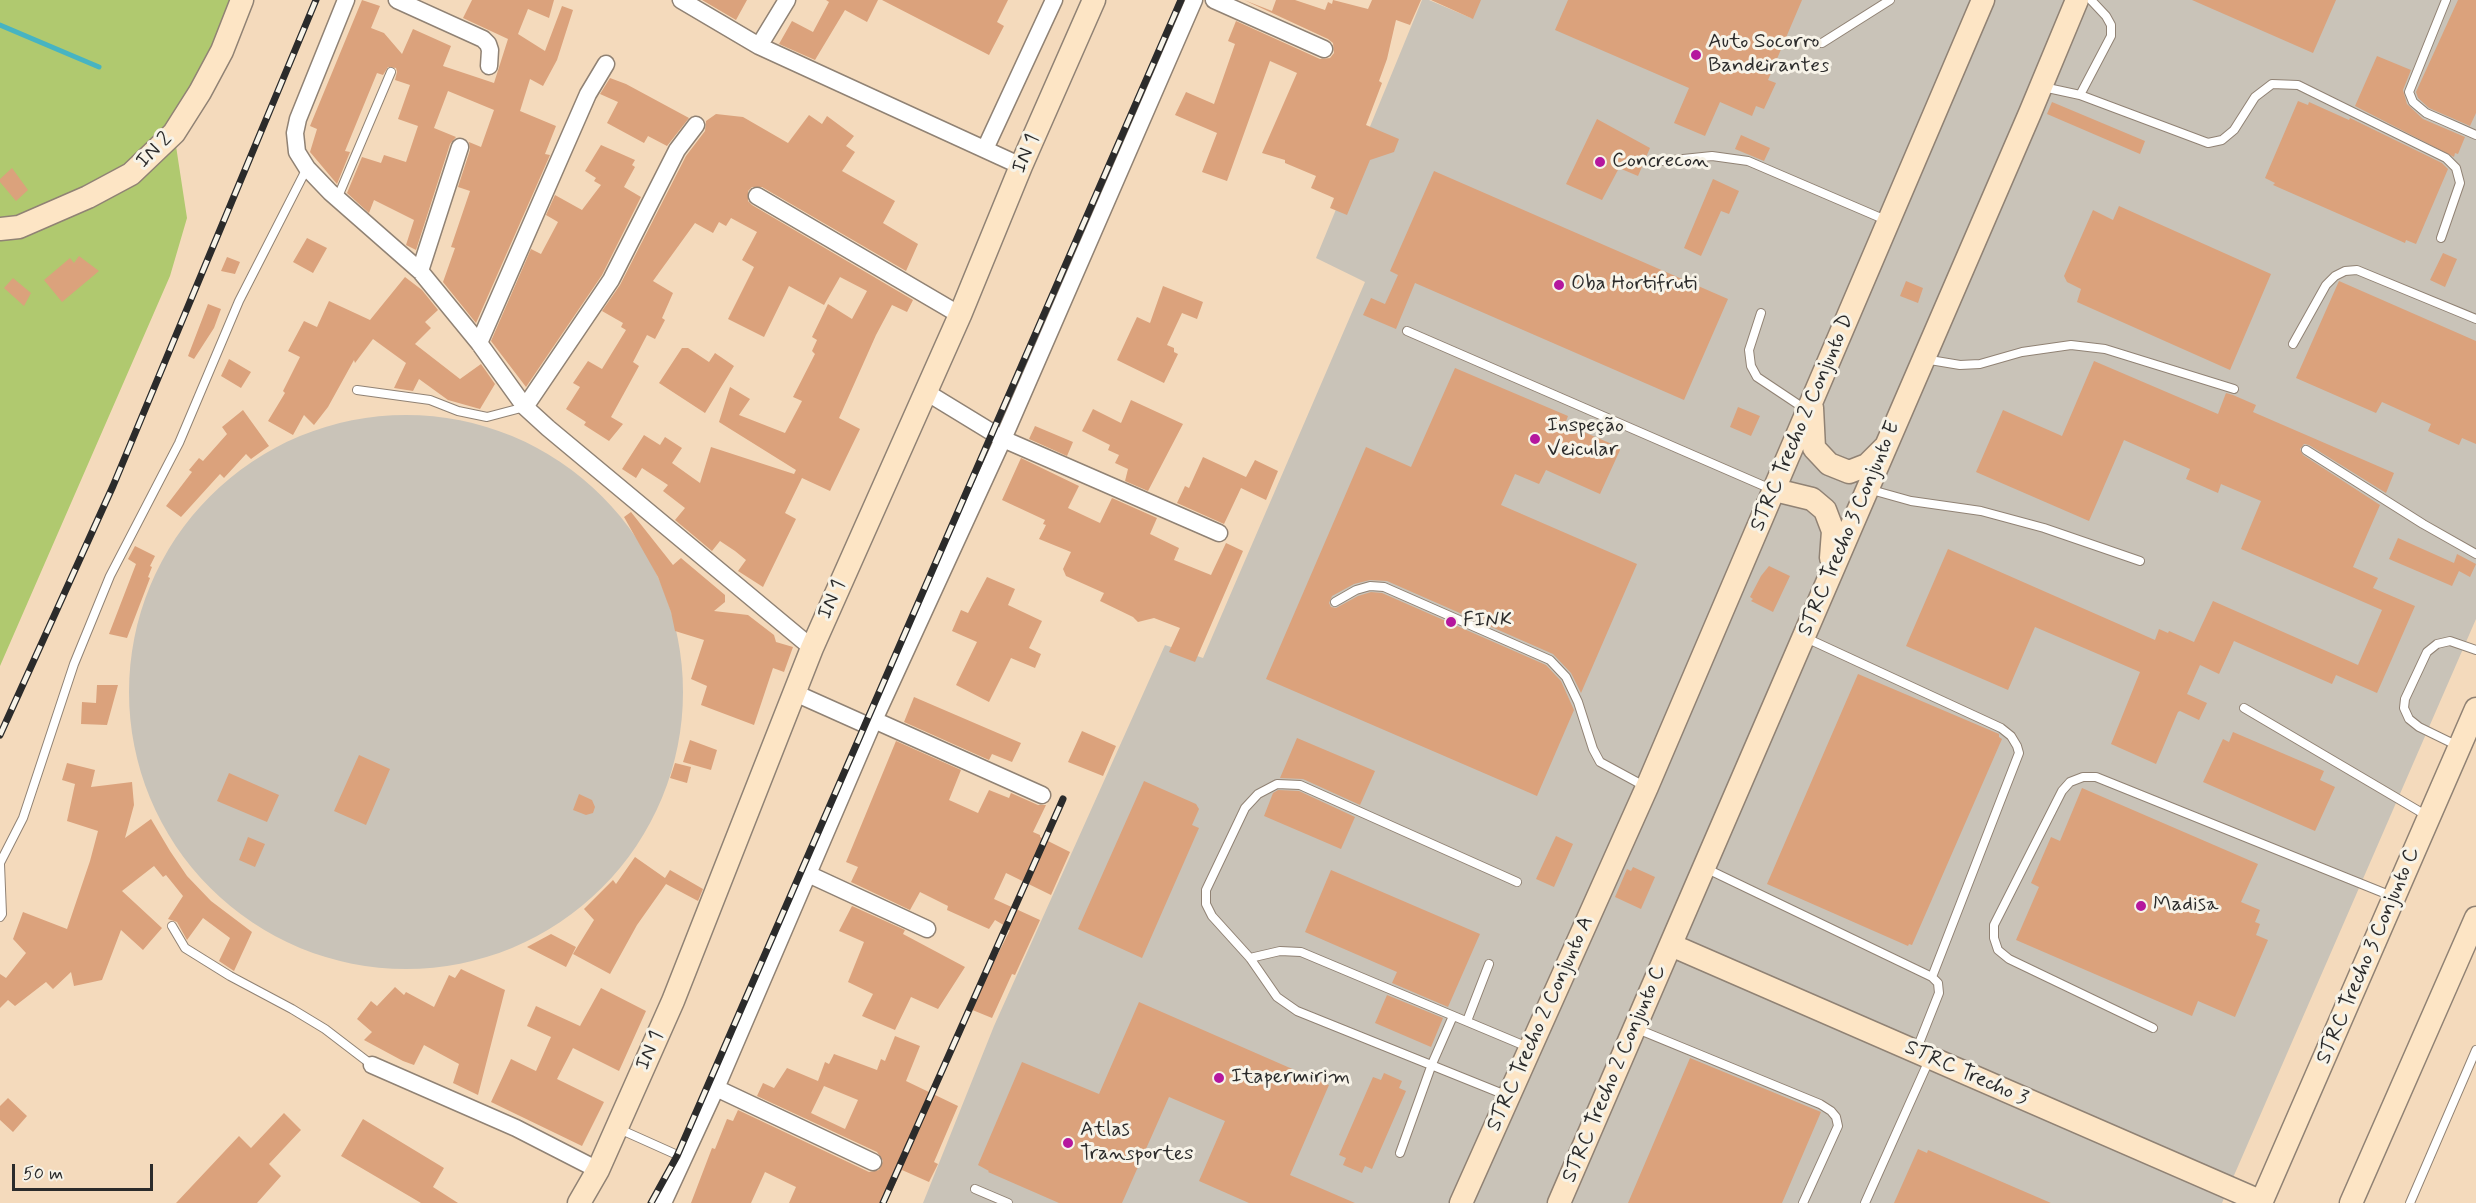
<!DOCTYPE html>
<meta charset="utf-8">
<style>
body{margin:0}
#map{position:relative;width:2476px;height:1203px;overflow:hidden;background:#f4dabc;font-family:Mynerve,sans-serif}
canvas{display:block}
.scale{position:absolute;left:12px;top:1164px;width:141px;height:27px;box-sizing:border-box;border:3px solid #2b2b2b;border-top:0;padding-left:8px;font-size:18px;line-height:21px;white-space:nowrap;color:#2b2b2b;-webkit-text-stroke:4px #f7f3e8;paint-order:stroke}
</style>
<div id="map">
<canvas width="2476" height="1203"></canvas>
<div class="scale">50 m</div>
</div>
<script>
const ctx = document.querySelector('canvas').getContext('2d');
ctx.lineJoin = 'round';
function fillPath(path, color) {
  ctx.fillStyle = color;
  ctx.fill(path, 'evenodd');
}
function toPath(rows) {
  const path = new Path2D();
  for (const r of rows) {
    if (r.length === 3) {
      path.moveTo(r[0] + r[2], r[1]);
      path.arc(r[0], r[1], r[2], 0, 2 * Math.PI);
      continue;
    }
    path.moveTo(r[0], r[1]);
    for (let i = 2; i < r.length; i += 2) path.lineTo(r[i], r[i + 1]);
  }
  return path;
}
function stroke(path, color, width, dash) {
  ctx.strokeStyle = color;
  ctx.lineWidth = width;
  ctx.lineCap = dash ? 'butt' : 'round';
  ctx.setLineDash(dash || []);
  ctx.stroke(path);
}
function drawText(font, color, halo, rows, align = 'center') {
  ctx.font = font + ' Mynerve,sans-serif';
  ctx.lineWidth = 6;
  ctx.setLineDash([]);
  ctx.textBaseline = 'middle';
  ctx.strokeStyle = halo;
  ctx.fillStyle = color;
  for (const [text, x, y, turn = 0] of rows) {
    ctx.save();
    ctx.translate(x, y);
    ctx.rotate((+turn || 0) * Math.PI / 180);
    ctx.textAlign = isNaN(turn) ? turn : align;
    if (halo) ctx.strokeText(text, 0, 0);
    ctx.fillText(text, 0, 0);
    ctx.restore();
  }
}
const industrial = toPath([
 [1422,0,1429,0,1471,18,1480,0,2476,0,2476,619,2222,1203,923,1203,994,1026,1165,645,1203,658,1365,282,1316,258],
 [406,692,277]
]);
const green = toPath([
 [0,0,242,0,174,133,187,218,170,276,0,666]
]);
const stream = toPath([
 [0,25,99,67]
]);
const building = toPath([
 [362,0,380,6,371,28,384,33,402,54,413,29,451,46,443,66,494,83,508,39,463,18,472,0,554,0,549,18,528,9,518,34,545,51,562,6,573,10,557,60,543,86,530,79,520,111,556,126,545,154,550,155,476,323,443,282,455,248,451,247,470,191,458,187,470,150,469,142,481,147,494,110,448,91,434,128,456,137,450,144,416,250,406,245,414,220,374,200,369,213,347,193,362,157,381,163,384,155,406,162,418,126,398,119,410,85,395,80,397,72,396,68,388,67,383,75,377,73,345,151,350,152,337,184,310,152,317,129,310,126],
 [702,0,747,0,736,20],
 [826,0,878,0,867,22,845,10,815,60,779,44,792,21,813,32,829,2],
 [882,0,1008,0,997,22,1004,26,989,55],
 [1244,0,1272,11,1276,0,1295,0,1325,10,1328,2,1332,4,1333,0,1368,9,1372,0,1421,0,1410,25,1396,20,1387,59,1379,81,1382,83,1366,125,1399,139,1394,152,1370,160,1347,215,1330,208,1334,198,1311,188,1316,176,1285,163,1285,160,1262,153,1297,73,1270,61,1227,181,1202,172,1217,133,1175,115,1186,92,1214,104,1235,44,1228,41,1236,21,1320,59,1330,58,1334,53,1333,43,1328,39],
 [1431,0,1481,0,1473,19],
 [1568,0,1802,0,1768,80,1776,83,1764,109,1756,106,1752,116,1720,102,1705,136,1674,123,1689,88,1555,30],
 [2192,0,2336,0,2313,53],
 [2458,0,2476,0,2476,113,2470,126,2429,108,2418,98,2416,92],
 [2377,56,2411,70,2403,90,2407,104,2423,119,2465,137,2458,154,2455,153,2454,157,2355,106],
 [610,78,626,84,689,118,667,146,648,136,644,143,607,123,618,102,600,94],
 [2298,101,2308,105,2309,102,2349,120,2350,118,2442,163,2448,169,2416,244,2406,240,2405,243,2273,185,2275,183,2265,178],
 [2052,102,2145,141,2140,154,2047,114],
 [716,114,743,117,788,143,809,115,822,124,827,116,854,136,846,146,855,152,842,171,895,201,883,223,918,244,906,271,762,187,752,187,748,191,748,201,752,205,913,300,907,312,892,305,876,335,839,418,860,429,830,491,802,478,785,513,796,519,763,587,738,571,746,560,735,551,720,541,712,551,675,520,685,508,663,491,668,485,642,468,636,478,622,469,644,435,660,445,665,437,682,448,672,463,700,483,711,447,794,474,796,470,719,422,730,387,750,399,739,415,785,433,802,401,793,397,815,354,812,351,817,340,812,337,828,304,852,319,867,291,840,277,824,305,789,286,764,337,728,319,754,267,742,260,757,232,731,218,726,226,719,222,713,233,695,223,653,281,673,293,662,318,665,320,655,339,647,335,633,362,639,366,611,417,623,424,609,441,584,425,586,422,566,409,580,387,573,383,588,361,602,369,626,330,621,327,623,323,602,311,620,285,686,156,705,131,706,121],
 [1597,119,1650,148,1638,176,1619,168,1602,200,1566,184],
 [1741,135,1770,148,1764,161,1735,149],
 [601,145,635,160,632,165,635,167,624,187,641,197,602,275,526,387,491,341,531,249,541,254,558,222,546,215,555,195,582,210,601,185,594,181,596,178,585,171],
 [12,168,28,190,16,201,0,182,0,179],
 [1434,171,1728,299,1684,400,1415,283,1396,329,1363,315,1371,298,1385,304,1398,275,1390,271],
 [1713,179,1739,191,1729,214,1721,211,1701,256,1684,248],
 [2119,206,2271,274,2230,370,2077,302,2081,289,2067,282,2064,276,2093,210,2113,220],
 [307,238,327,248,313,273,293,262],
 [2443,253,2457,259,2445,287,2430,280],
 [79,256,99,271,62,302,44,280,70,258,74,263],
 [227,257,240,262,235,274,221,271],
 [405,277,422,290,438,310,425,322,431,328,415,344,460,379,481,364,495,384,480,409,448,400,419,379,413,391,394,388,406,363,373,339,355,363,354,360,328,407,314,425,304,415,293,435,268,421,285,393,283,391,300,357,288,351,304,321,317,327,329,301,370,320],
 [13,278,31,293,24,306,4,288],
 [1906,281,1923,288,1918,303,1900,296],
 [2339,281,2476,341,2476,444,2462,438,2459,445,2428,431,2431,424,2382,402,2376,413,2296,378],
 [1163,286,1203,302,1197,319,1182,313,1167,345,1174,348,1174,352,1178,354,1164,383,1117,360,1137,317,1150,323],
 [208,304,221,309,214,328,194,359,188,356],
 [682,348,688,348,709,362,715,353,734,366,705,413,659,383],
 [229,359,251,372,241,388,221,376],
 [2094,361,2218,414,2226,393,2233,395,2256,405,2253,412,2394,473,2386,493,2309,445,2304,444,2300,449,2303,455,2380,505,2353,567,2378,578,2373,588,2415,606,2377,693,2336,675,2332,684,2234,641,2219,674,2200,665,2187,694,2207,703,2199,720,2180,711,2178,712,2156,764,2111,744,2140,672,2035,627,2008,690,1906,646,1948,549,2155,640,2159,629,2168,633,2169,631,2194,642,2213,601,2358,665,2382,610,2241,549,2261,501,2221,484,2218,493,2186,479,2190,469,2124,440,2089,521,1976,472,2003,410,2062,436],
 [1455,368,1568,416,1565,424,1619,447,1620,450,1600,494,1546,470,1539,484,1515,474,1501,505,1637,564,1581,693,1571,673,1553,654,1387,581,1370,580,1354,584,1332,596,1329,603,1331,607,1336,608,1358,596,1371,592,1382,593,1546,665,1561,681,1574,710,1537,796,1266,679,1366,447,1411,467],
 [1131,400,1183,424,1148,491,1125,481,1128,469,1115,463,1119,455,1108,450,1110,445,1082,431,1093,409,1121,423],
 [1738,407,1760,416,1751,436,1730,427],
 [243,410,269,446,251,459,246,454,224,478,220,474,181,517,166,506,192,472,189,470,199,458,203,461,227,434,222,427],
 [1035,426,1073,442,1067,456,1029,439],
 [1203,457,1246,477,1255,460,1278,471,1266,500,1241,488,1224,524,1177,503,1185,486,1189,488],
 [1021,458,1079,486,1068,508,1100,523,1112,498,1157,518,1150,534,1179,548,1174,560,1211,575,1226,543,1243,551,1195,662,1169,652,1180,628,1154,618,1138,622,1133,617,1100,601,1104,593,1066,576,1063,569,1071,552,1039,539,1046,525,1043,524,1045,520,1002,500],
 [631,512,673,565,681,558,725,595,725,602,714,611,748,615,774,635,776,642,793,647,784,672,773,668,754,725,701,705,707,686,691,679,704,640,675,631,671,612,658,577,624,517],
 [2398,538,2454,563,2457,554,2476,564,2470,577,2459,571,2452,586,2389,559],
 [135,546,155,556,150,566,152,567,148,577,150,578,127,638,109,634,136,564,128,559],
 [1769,566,1790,576,1773,612,1751,601,1753,599,1750,597,1761,576],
 [987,577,1015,589,1008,605,1042,621,1029,648,1041,654,1035,668,1011,658,989,702,956,685,977,642,952,631,961,610,968,613],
 [1858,674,1999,734,1999,737,2002,739,1912,945,1909,944,1908,946,1767,884],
 [97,685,118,685,107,725,81,724,82,702,96,703],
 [914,697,1021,743,1012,762,992,754,989,760,904,722],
 [1082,731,1116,746,1103,776,1068,762],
 [2233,732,2324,771,2320,780,2335,787,2315,831,2203,782,2223,739,2229,742],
 [1297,738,1375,771,1360,805,1303,779,1280,778],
 [690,740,717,750,711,770,683,762],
 [896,741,961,770,949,800,978,813,989,790,1009,798,1011,793,1038,805,1046,805,1033,832,1040,835,1040,837,1070,852,1051,895,1006,873,994,899,1040,920,1015,975,1012,974,992,1018,970,1009,1010,930,1006,930,1007,927,995,920,989,929,947,910,948,906,920,892,910,910,851,882,858,867,846,862],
 [359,755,390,769,366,825,334,811],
 [67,763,95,770,91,787,132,782,134,805,125,838,151,819,170,851,187,876,211,901,252,932,234,971,219,961,230,938,203,918,187,940,177,922,168,919,183,896,166,875,163,877,154,866,122,891,162,928,143,950,121,930,102,980,74,986,71,972,53,989,46,982,15,1006,8,1000,0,1008,0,974,6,978,26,953,13,939,23,912,67,929,90,861,98,831,67,821,75,784,62,780],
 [675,763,691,767,687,783,670,778],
 [229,773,279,795,267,822,217,801],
 [1144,781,1196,804,1199,809,1192,825,1199,828,1142,958,1078,929],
 [2082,788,2258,864,2241,902,2260,910,2255,922,2260,924,2256,935,2268,940,2235,1017,2198,1001,2192,1016,2016,940,2039,887,2031,883,2051,837,2060,841],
 [1278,790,1299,791,1355,817,1341,849,1264,816,1273,793],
 [579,794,592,800,595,807,593,813,586,815,573,810],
 [1556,836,1573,844,1554,887,1536,879],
 [248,837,265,844,255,867,239,860],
 [635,857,665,878,670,870,703,889,698,901,666,884,637,925,610,974,573,954,594,920,584,909,613,880,616,884],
 [1633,867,1655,877,1641,909,1615,897,1627,869,1631,871],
 [1331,870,1480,934,1448,1007,1392,983,1397,972,1305,932],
 [852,906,905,930,903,934,965,967,938,1009,911,997,895,1030,862,1016,873,994,848,982,864,942,839,931],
 [551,934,576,947,566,967,527,947],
 [461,969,505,990,478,1095,453,1083,459,1064,424,1045,414,1065,403,1061,364,1040,372,1032,357,1019,371,1001,377,1006,395,987,404,995,406,992,434,1007,449,975,455,978],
 [601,988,646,1011,619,1071,573,1048,557,1079,604,1102,582,1146,491,1102,511,1059,536,1071,551,1037,527,1026,536,1006,580,1026],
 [1387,995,1443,1018,1431,1047,1375,1023],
 [1139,1002,1329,1085,1290,1175,1355,1203,1249,1203,1199,1181,1225,1121,1169,1097,1122,1203,1059,1203,988,1172,989,1171,978,1165,1022,1062,1099,1094],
 [895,1036,920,1046,906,1081,958,1106,934,1162,938,1164,929,1182,902,1170,886,1203,789,1203,796,1187,765,1172,751,1203,691,1203,712,1148,715,1149,727,1119,733,1121,738,1110,869,1172,879,1170,883,1161,877,1152,757,1096,763,1083,774,1088,787,1068,818,1081,825,1062,829,1064,834,1054,877,1070,881,1059,885,1061],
 [824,1086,858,1100,845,1129,811,1113],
 [1690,1058,1821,1112,1782,1203,1628,1203],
 [1384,1073,1402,1081,1399,1088,1406,1091,1372,1169,1365,1166,1362,1173,1343,1165,1346,1158,1339,1155,1373,1077,1381,1080],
 [8,1098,27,1116,13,1132,0,1120,0,1106],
 [284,1113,301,1130,269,1164,281,1176,257,1203,176,1203,239,1136,251,1148],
 [363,1119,444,1168,433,1187,458,1203,421,1203,341,1156],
 [1918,1149,1927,1153,1928,1150,2051,1203,1894,1203]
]);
const lane = toPath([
 [2446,0,2409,92,2413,102,2426,113,2476,135],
 [1822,43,1890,0],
 [2043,87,2080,95,2208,143,2222,140,2234,130,2255,97,2272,84,2298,85,2446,158,2456,168,2460,183,2441,238],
 [2080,95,2111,36,2111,25,2106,16,2091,0],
 [1664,161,1712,156,1748,161,1888,221],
 [337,199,391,72],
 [1761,313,1749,350,1751,366,1757,377,1805,409],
 [1407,331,1771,489],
 [2293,344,2326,285,2335,276,2345,271,2357,270,2476,319],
 [1924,359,1960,365,1980,364,2022,352,2071,345,2105,349,2234,389],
 [357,390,430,400,458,411,487,417,525,407],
 [2306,450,2423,524,2476,554],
 [1868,489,1911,501,1981,511,2044,528,2140,561],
 [1335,602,1356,590,1370,586,1384,587,1550,660,1566,677,1578,702,1593,749,1600,762,1646,787],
 [1804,637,2001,728,2011,736,2017,746,2019,753,1932,977],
 [2244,708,2429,817],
 [2458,746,2419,727,2409,719,2404,708,2405,699,2427,652,2437,644,2450,641,2476,650],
 [0,863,23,818,74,664,110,576,179,443,239,301,307,168],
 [0,864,2,914,0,917],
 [1705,868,1932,977,1938,983,1939,993,1916,1051],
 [172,926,185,948,230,976,292,1009,325,1029,372,1065],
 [1250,958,1280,951,1301,952,1530,1048],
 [1467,1021,1489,964],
 [1635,1028,1820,1104,1831,1111,1836,1117,1838,1126,1803,1203],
 [2153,1028,2009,959,1998,950,1994,938,1994,925,2062,791,2070,782,2083,777,2096,777,2394,897],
 [1508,1096,1297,1011,1277,997,1250,958,1212,916,1206,904,1206,890,1245,808,1258,794,1277,784,1300,785,1517,882],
 [617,1128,684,1158],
 [1400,1153,1432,1064,1453,1016],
 [975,1189,1008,1203],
 [1865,1203,1930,1058],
 [2410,1203,2476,1050]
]);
const street = toPath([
 [346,0,298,119,295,133,297,152,307,168,330,192,420,271,479,343,525,407,548,428,812,648],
 [397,0,483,39,488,44,490,50,489,66],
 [681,0,759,46,1021,166],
 [1214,0,1324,49],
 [759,46,787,0],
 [985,149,1054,0],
 [757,196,960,315],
 [420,271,460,147],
 [479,343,588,94,606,64],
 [926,392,1003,439,1219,533],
 [525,407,611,280,677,150,696,125],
 [795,693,871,727],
 [874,720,1042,795],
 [808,874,927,929],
 [372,1065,516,1128,598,1170],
 [716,1088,873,1162],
 [663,1203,716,1088,874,720,1003,439,1194,0]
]);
const secondary = toPath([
 [0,229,19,227,88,197,131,174,174,133,200,92,222,51,242,0],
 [1812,408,1814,448,1829,464,1849,472,1867,465,1884,448],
 [1775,490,1812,499,1825,510,1833,531,1831,558],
 [1671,945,2262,1202],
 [579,1203,598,1170,673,1001,812,648,960,315,1021,166,1094,0],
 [1461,1203,1647,787,1983,0],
 [1559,1203,2030,113,2077,0],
 [2261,1203,2476,709],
 [2351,1203,2476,918]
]);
const rail = toPath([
 [0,735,113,486,316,0],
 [651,1203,677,1156,1181,0],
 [883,1203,1063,799]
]);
const markers = [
 [1696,55,6,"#b5179e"],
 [1600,162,6,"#b5179e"],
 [1559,285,6,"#b5179e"],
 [1535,439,6,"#b5179e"],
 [1451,622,6,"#b5179e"],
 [2141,906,6,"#b5179e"],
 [1219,1078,6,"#b5179e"],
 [1068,1143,6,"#b5179e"]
];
const poiNames = [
 ["Auto Socorro",1708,43],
 ["Bandeirantes",1708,67],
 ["Concrecon",1612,162],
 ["Oba Hortifruti",1571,285],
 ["Inspeção",1547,427],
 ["Veicular",1547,451],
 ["FINK",1463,622],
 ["Madisa",2153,906],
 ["Itapermirim",1231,1078],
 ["Atlas",1080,1131],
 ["Transportes",1080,1155]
];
const streetNames = [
 ["IN 2",155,151,-45],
 ["IN 1",1027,154,-67],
 ["STRC Trecho 2 Conjunto D",1803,423,-67],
 ["STRC Trecho 3 Conjunto E",1850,529,-67],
 ["IN 1",833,600,-66],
 ["STRC Trecho 3 Conjunto C",2369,956,-67],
 ["STRC Trecho 2 Conjunto A",1541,1024,-66],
 ["IN 1",651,1051,-66],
 ["STRC Trecho 2 Conjunto C",1615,1074,-67],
 ["STRC Trecho 3",1966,1074,24]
];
fillPath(industrial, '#c9c3b8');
fillPath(green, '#b0c96f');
stroke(stream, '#47b4c2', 5);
fillPath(building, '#dba27c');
stroke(lane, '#908274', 10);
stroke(street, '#908274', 19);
stroke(secondary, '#908274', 25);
stroke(lane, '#fff', 8);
stroke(street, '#fff', 16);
stroke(secondary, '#fde5c5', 22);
stroke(rail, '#2b2b2b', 7);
stroke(rail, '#f7f3e8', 4.5, [14]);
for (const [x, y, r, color] of markers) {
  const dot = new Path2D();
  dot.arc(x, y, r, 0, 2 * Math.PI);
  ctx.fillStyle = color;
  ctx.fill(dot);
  stroke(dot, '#f7f3e8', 2);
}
drawText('21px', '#2b2b2b', '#f7f3e8', poiNames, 'left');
drawText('21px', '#2b2b2b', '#f7f3e8', streetNames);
</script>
